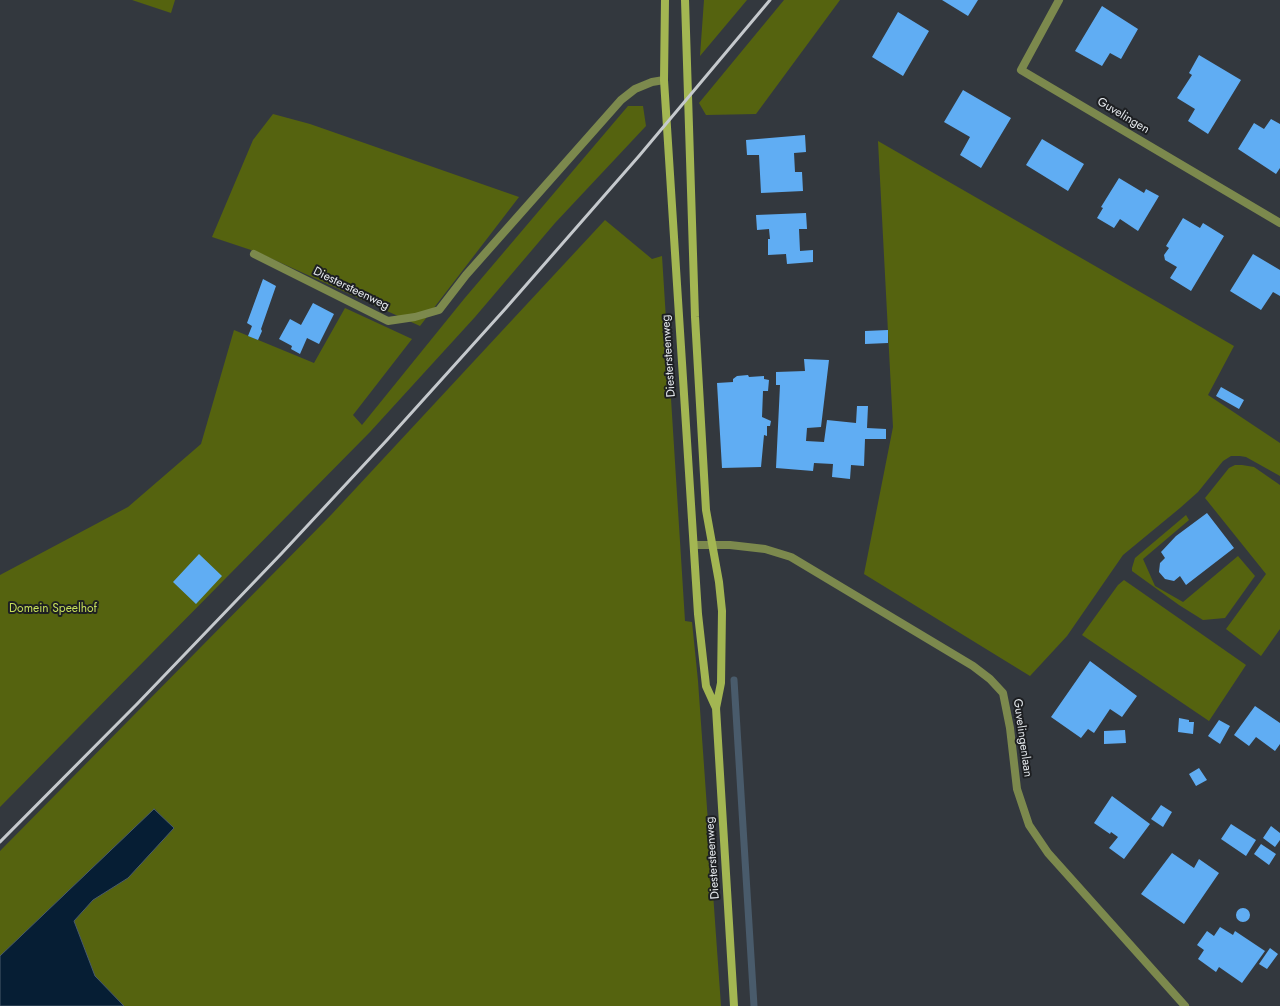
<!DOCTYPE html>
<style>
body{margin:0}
canvas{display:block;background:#33383e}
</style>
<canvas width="1280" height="1006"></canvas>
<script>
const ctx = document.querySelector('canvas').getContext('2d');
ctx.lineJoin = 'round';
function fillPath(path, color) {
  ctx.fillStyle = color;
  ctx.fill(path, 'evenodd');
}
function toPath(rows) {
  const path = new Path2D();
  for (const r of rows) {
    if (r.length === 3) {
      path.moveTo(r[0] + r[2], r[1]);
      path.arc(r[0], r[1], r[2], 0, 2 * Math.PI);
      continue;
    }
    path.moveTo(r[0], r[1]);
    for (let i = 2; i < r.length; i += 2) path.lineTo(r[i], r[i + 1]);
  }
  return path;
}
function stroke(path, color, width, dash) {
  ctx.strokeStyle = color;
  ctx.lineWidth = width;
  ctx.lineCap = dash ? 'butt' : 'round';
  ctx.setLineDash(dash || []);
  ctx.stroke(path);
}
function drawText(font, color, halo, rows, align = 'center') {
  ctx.font = font + ' Jost,sans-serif';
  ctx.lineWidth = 4;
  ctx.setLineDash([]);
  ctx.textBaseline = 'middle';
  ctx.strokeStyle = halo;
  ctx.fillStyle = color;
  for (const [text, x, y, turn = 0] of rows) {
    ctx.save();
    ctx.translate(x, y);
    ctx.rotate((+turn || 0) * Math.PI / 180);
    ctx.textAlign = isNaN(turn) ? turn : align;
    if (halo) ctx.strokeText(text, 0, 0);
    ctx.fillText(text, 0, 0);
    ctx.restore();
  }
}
const green = toPath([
 [132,0,175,0,171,13],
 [704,0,747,0,700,56],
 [784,0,840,0,756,114,706,115,699,103],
 [628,106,643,106,646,126,555,223,475,317,370,432,0,807,0,575,128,507,201,444,234,330,314,363,345,308,412,339,353,415,362,425,464,299],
 [273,114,310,124,519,197,420,326,257,252,212,237,253,140],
 [878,141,1234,346,1208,395,1280,443,1280,476,1246,457,1240,456,1231,456,1223,461,1198,492,1180,508,1123,555,1067,636,1030,676,864,574,893,427],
 [605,220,652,259,662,256,685,621,692,622,698,681,721,1006,124,1006,95,976,74,921,93,900,128,878,173,829,155,809,0,956,0,851,331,515],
 [1235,465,1242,465,1254,467,1280,485,1280,629,1261,656,1226,629,1266,574,1205,498,1229,468],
 [1186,515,1189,520,1143,559,1155,586,1183,602,1238,556,1255,576,1225,618,1203,620,1179,605,1132,571,1132,568,1135,558],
 [1124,580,1246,665,1209,721,1082,635,1118,585]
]);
const water = toPath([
 [154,809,174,828,128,878,93,900,74,921,95,976,124,1006,0,1006,0,956,154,809]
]);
const stream = toPath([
 [734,680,754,1006]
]);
const building = toPath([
 [942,0,978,0,968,16],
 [1102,6,1138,29,1121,59,1110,53,1102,66,1075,51],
 [898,12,929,31,903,76,872,57],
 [1199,55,1241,80,1208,134,1188,121,1195,109,1177,98,1192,75,1189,73],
 [963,90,1011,118,981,168,960,155,970,137,944,122],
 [1271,119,1280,124,1280,168,1276,174,1238,149,1254,123,1264,129],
 [805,135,806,152,794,153,795,172,802,172,803,191,761,193,759,155,747,155,746,140],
 [1042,139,1084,164,1068,191,1026,165],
 [1119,178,1144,193,1146,189,1159,196,1138,231,1120,219,1114,228,1097,218,1103,208,1101,207],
 [806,213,807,229,799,229,800,251,813,250,813,262,787,264,786,254,768,255,768,239,770,239,769,229,757,230,756,215],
 [1183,218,1200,228,1203,223,1224,236,1191,291,1170,278,1177,267,1165,260,1164,255,1169,248,1166,246],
 [1253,254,1280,270,1280,296,1273,292,1261,310,1230,291],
 [263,279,276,286,261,329,262,331,258,340,248,336,252,326,247,323],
 [313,303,334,314,319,344,307,338,300,354,291,349,292,346,279,339,290,319,301,325],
 [888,330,888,343,865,344,865,331],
 [804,359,829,360,821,427,807,428,806,441,824,442,827,420,856,423,857,406,868,406,867,428,886,429,886,439,865,439,864,466,851,465,850,479,832,477,833,464,814,463,813,471,776,468,780,385,776,385,776,372,805,371],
 [748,375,749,377,764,376,764,379,769,380,768,391,763,391,762,417,771,421,770,426,767,426,767,436,764,435,761,467,722,468,717,383,733,382,733,379,737,376],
 [1221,387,1244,400,1239,409,1216,396],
 [1207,513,1234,548,1186,585,1180,576,1174,581,1165,579,1159,572,1160,563,1165,558,1161,552,1176,536],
 [199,554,222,576,196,604,173,582],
 [1090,661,1137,696,1122,717,1110,709,1094,733,1088,729,1081,738,1051,717],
 [1255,706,1280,723,1280,744,1275,751,1256,737,1249,746,1234,735],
 [1179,718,1189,720,1189,722,1194,722,1193,734,1178,732],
 [1219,720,1230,726,1220,744,1208,736],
 [1125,730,1126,743,1104,744,1104,731],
 [1199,768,1207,780,1196,786,1189,774],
 [1112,796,1150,824,1124,859,1109,848,1118,837,1111,832,1110,834,1094,823],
 [1161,805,1172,812,1163,827,1151,819],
 [1231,824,1256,840,1246,856,1221,839],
 [1271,826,1280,833,1280,840,1275,847,1263,838],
 [1261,844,1276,854,1269,865,1254,854],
 [1172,853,1194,868,1199,859,1219,873,1184,924,1141,894],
 [1243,915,7],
 [1220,927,1233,935,1235,931,1265,951,1242,983,1219,967,1216,972,1198,959,1204,950,1197,945,1207,931,1214,936],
 [1270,948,1278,954,1267,969,1259,964]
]);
const street = toPath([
 [1059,0,1021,70,1280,223],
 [254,254,388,321,415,317,439,310,466,275,621,100,635,89,652,82,664,80],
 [694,545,730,545,765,549,791,557,973,666,990,679,1003,693,1010,728,1017,789,1029,825,1048,853,1185,1006]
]);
const secondary = toPath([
 [665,0,664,80,698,614,706,686,716,708],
 [685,0,695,317,706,510,719,582,722,611,721,683,716,708,734,1006]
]);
const rail = toPath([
 [0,842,137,704,282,553,387,440,506,308,639,156,770,0]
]);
const streetNames = [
 ["Guvelingen",1123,116,31],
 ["Diestersteenweg",351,289,26],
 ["Diestersteenweg",669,356,-94],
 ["Guvelingenlaan",1022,738,82],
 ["Diestersteenweg",713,858,-94]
];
const parkNames = [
 ["Domein Speelhof",53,609]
];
fillPath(green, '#55630f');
fillPath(water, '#061e34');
stroke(water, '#495b6b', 1);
stroke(stream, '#495b6b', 7);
fillPath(building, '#60adf3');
stroke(street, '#7c894d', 8);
stroke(secondary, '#a3b652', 8);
stroke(rail, '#c5c9cd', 3);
drawText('12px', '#e4e8ec', '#1d1f22', streetNames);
drawText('12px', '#c6de5b', '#1d1f22', parkNames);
</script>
